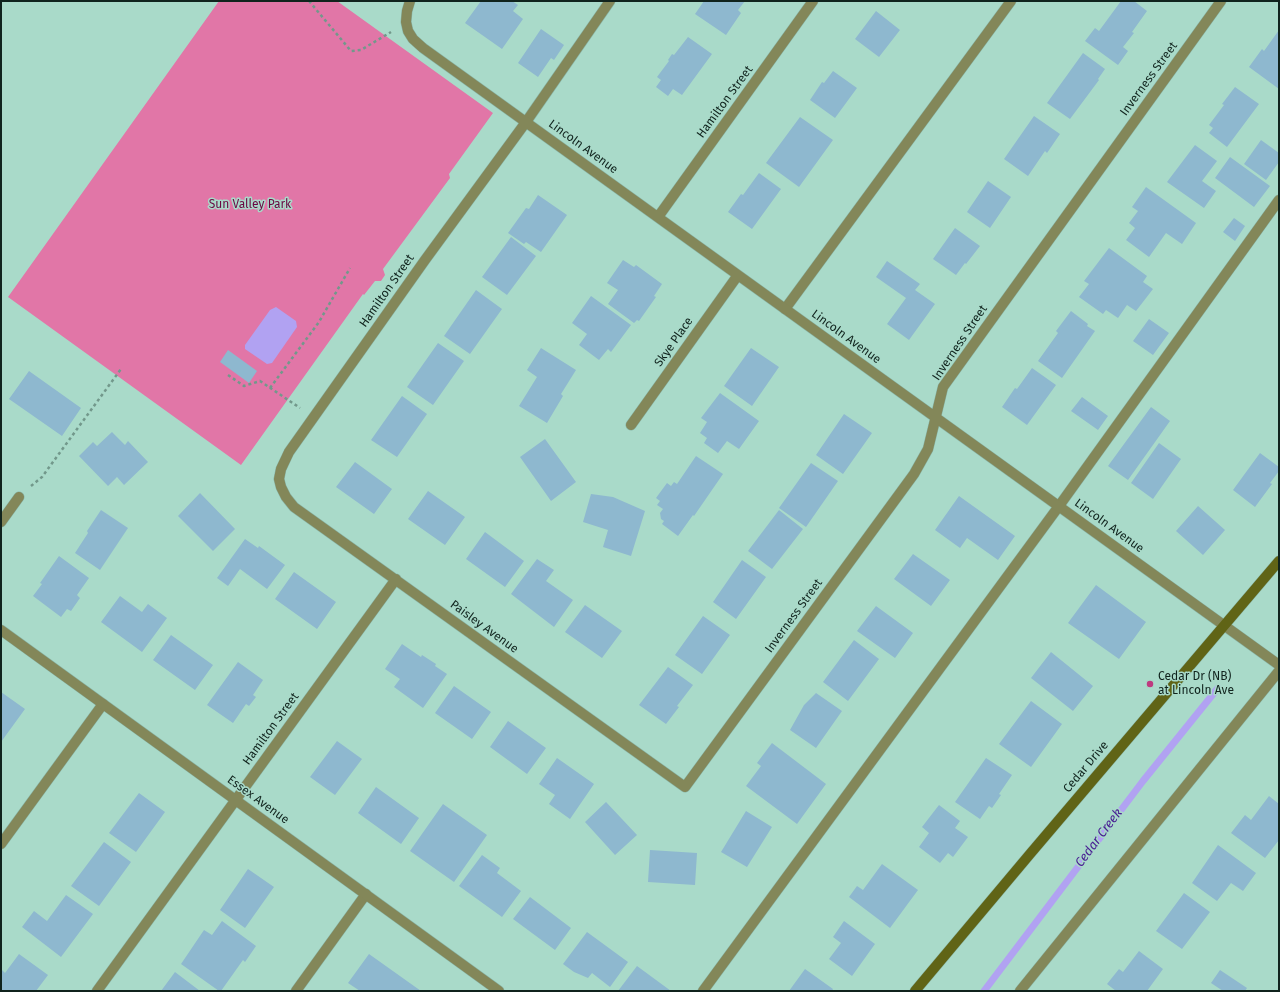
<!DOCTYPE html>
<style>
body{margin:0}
#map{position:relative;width:1280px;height:992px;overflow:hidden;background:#a9dac9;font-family:"Fira Sans",sans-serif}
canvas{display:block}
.frame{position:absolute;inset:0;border:2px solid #10231d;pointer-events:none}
</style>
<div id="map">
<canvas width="1280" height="992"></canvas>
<div class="frame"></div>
</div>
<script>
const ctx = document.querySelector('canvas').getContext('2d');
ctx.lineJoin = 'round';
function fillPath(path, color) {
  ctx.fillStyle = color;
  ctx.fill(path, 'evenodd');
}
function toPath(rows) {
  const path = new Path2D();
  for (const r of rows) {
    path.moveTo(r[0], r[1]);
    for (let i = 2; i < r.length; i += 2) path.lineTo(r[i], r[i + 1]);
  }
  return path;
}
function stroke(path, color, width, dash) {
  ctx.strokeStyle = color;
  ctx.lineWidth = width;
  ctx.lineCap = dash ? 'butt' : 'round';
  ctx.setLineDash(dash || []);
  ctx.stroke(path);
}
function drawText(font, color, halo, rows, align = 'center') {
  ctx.font = font + ' "Fira Sans",sans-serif';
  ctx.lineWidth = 3;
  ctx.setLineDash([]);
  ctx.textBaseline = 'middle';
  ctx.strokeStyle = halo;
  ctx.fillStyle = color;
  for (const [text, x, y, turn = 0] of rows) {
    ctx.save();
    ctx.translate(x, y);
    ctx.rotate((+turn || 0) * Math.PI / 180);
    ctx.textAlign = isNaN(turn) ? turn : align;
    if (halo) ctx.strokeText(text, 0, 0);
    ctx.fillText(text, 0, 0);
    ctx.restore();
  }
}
const green = toPath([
 [219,1,337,1,493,113,449,174,450,178,383,269,385,275,381,281,375,281,364,295,363,294,241,465,8,297]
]);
const water = toPath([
 [276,307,296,321,297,327,272,363,267,364,245,349,245,345,270,310]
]);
const stream = toPath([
 [984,991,1143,781,1218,688]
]);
const building = toPath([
 [481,1,512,1,518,5,513,11,523,19,502,49,465,23],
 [704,1,745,1,738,10,741,13,726,35,695,14],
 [1121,1,1134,1,1147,11,1132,32,1134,33,1123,47,1128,51,1118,65,1085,41,1095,28,1099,31],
 [876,11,900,30,879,57,855,39],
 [541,29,564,45,554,60,551,58,538,77,518,63],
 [1279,30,1279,89,1249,67,1262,49,1264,51],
 [688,37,712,54,682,95,673,89,668,96,656,87,661,80,657,77,669,61,668,60,672,54,674,55],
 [1083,53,1105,69,1098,79,1099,80,1070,119,1047,103],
 [833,71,857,88,835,118,810,100,822,82,824,83],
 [1235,87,1259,104,1227,147,1209,133,1213,128,1209,125,1224,105,1222,104],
 [1034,116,1060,134,1047,153,1045,151,1028,176,1004,159],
 [800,117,833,140,799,187,766,163],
 [1261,140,1279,153,1279,162,1266,180,1244,164],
 [1195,145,1217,161,1202,181,1216,191,1204,208,1167,182],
 [1230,157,1270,186,1254,207,1215,178],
 [759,173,781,189,752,229,728,212,741,194,743,195],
 [988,181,1011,197,990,228,967,212],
 [1146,187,1196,223,1182,244,1166,233,1149,257,1126,240,1135,228,1129,223,1138,211,1132,207],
 [538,195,567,215,541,252,526,242,524,244,508,233,526,208,529,209],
 [1234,218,1245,226,1235,241,1223,232],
 [955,228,980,246,966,264,965,263,956,275,933,259],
 [511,237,536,256,507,295,482,277],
 [1109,248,1147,276,1143,282,1153,289,1136,311,1127,305,1118,318,1106,310,1103,314,1079,297,1089,284,1084,281],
 [623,260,634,267,636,265,662,284,654,296,656,297,639,321,637,320,634,323,608,304,618,290,607,283],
 [887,261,920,284,915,290,935,304,909,340,887,324,906,298,876,277],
 [476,290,502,309,470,354,444,336],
 [591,296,631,325,611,352,608,349,599,360,579,345,587,334,572,323],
 [1071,311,1088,324,1087,326,1095,331,1062,378,1038,361,1058,333,1056,331],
 [1149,319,1169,333,1153,355,1133,341],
 [438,343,464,361,433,405,407,387],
 [541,348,576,370,561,394,563,396,547,423,519,406,537,377,527,370],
 [751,348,779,367,752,406,724,386],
 [228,350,257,371,249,383,220,362],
 [1032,368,1056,385,1027,425,1002,407,1015,388,1017,389],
 [29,371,81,408,62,436,9,399],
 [720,393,759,421,739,449,727,441,718,453,704,443,707,438,700,433,707,422,701,418],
 [402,396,427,414,397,457,371,440],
 [1082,397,1108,416,1098,430,1071,411],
 [1151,407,1170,421,1128,480,1108,466],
 [844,414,872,433,843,474,816,455],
 [112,432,125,445,128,441,148,462,124,485,117,477,108,486,79,456,93,442,97,446],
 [545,439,576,482,551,501,520,457],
 [1159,443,1181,459,1153,499,1131,483],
 [1260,453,1279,467,1279,471,1270,483,1272,484,1255,507,1233,490],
 [696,456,723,474,694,516,693,515,678,536,662,524,664,521,661,519,660,513,663,509,657,505,660,501,656,498,667,483,671,486,674,482,677,484],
 [355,462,392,489,374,514,336,487],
 [811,463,838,481,806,527,779,508],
 [428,491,465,517,445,545,408,519],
 [200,493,235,529,213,551,178,516],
 [591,494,613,497,645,511,631,556,603,547,608,530,583,522],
 [959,496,1015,536,998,560,967,538,960,548,935,530],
 [1198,506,1225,530,1203,555,1176,531],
 [101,510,128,528,100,570,75,553,88,533,87,531],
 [779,510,803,529,772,569,748,551],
 [485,532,524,561,505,587,466,559],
 [245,539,258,548,259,546,285,565,267,589,240,569,228,586,217,578],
 [913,554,950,580,931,606,894,579],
 [59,556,89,578,77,595,80,598,71,611,67,609,61,617,33,596,42,584,40,583],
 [537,559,554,570,546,581,573,600,554,627,511,594],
 [742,560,766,577,736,619,713,602],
 [294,572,336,602,317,629,275,599],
 [1096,585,1146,622,1119,659,1068,623],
 [120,596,142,612,148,604,167,618,142,652,101,622],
 [585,605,622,631,602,658,565,632],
 [876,606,913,633,895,658,857,631],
 [703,616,730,635,702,674,675,655],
 [171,635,213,665,195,690,153,660],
 [854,640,879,659,848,701,823,682],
 [402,644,421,657,422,655,436,664,435,666,447,674,423,708,394,687,400,679,385,669],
 [1051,652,1093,686,1073,711,1031,678],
 [238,662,263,680,253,695,256,697,249,706,246,704,233,723,207,705],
 [668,667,693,685,677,706,679,707,666,724,639,705],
 [454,686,491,712,472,739,435,713],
 [1,692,25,709,1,742],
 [816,693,842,711,816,748,790,730,804,705],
 [1031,701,1062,724,1031,767,999,744],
 [508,721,546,748,527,774,490,747],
 [337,741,362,759,335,795,310,777],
 [772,743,826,784,797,824,746,786,761,766,757,763],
 [557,758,594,784,570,819,549,804,555,795,539,784],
 [986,758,1012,775,999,794,1001,795,992,808,989,806,980,819,955,802],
 [376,787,419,818,401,844,358,813],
 [139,793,165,812,136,852,109,833],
 [1269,796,1279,804,1279,840,1265,858,1231,833,1245,815,1251,820],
 [606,802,637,835,615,855,585,822],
 [443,804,487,835,454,882,410,851],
 [939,805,960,821,955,828,968,837,953,857,948,853,940,863,919,847,929,833,922,827],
 [746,811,772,827,747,867,721,852],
 [104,842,131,862,99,906,71,886],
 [1218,845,1256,873,1243,891,1231,883,1217,901,1192,883],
 [650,850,697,853,695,885,648,882],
 [482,855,500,868,497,873,521,891,502,917,459,886],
 [882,864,918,890,890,928,849,897,857,886,863,890],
 [248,869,274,887,245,928,220,910],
 [1184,893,1210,912,1182,949,1156,931],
 [66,895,93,914,61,957,22,927,34,911,47,921],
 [530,897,571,928,555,950,513,919],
 [222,921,256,946,245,962,243,960,221,991,219,991,181,964,204,930,212,935],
 [844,921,875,944,852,976,829,959,841,943,833,937],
 [587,932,628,962,610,987,592,973,588,978,574,972,563,964],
 [1139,951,1163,969,1147,991,1116,991,1107,984,1119,969,1123,972],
 [19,954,48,975,36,991,1,991,1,969,5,973],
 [369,954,421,991,360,991,348,983],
 [637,966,671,991,618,991],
 [805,969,833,989,832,991,789,991],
 [1220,970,1247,988,1245,991,1223,991,1211,983],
 [175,972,200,991,161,991]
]);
const path = toPath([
 [309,1,351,51,361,50,391,32],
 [228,375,244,386,260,381,300,408],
 [270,388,319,322,350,268],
 [31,486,42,477,121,369]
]);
const lane = toPath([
 [526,122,610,1],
 [785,309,1011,1],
 [1,844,103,704],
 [296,991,366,894],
 [703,991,1059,506,1279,200]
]);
const street = toPath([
 [410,1,407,11,406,22,408,31,413,39,423,48,1279,665],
 [526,122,425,260,289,452,281,469,279,479,281,487,286,497,294,507,685,787,914,474,928,449,943,387,1221,1],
 [658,217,813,1],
 [631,425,738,275],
 [1,522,19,497],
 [1,630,499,991],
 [97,991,396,579],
 [1020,991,1279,671]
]);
const secondary = toPath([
 [915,991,1030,854,1279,561]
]);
const markers = [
 [1150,684,4,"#be3a7f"]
];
const streetNames = [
 ["Inverness Street",1149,79,-54],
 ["Hamilton Street",725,102,-54],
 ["Lincoln Avenue",583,147,36],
 ["Hamilton Street",387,291,-55],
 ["Lincoln Avenue",846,337,36],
 ["Skye Place",674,342,-55],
 ["Inverness Street",960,343,-56],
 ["Lincoln Avenue",1109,526,36],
 ["Inverness Street",794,616,-54],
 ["Paisley Avenue",484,627,36],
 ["Hamilton Street",271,729,-54],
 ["Cedar Drive",1086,767,-50],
 ["Essex Avenue",258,800,36]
];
const parkNames = [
 ["Sun Valley Park",250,205]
];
const poiNames = [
 ["Cedar Dr (NB)",1158,677],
 ["at Lincoln Ave",1158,691]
];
const waterNames = [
 ["Cedar Creek",1099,838,-53]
];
fillPath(green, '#e176a7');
fillPath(water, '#b1a2f2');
stroke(stream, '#b1a2f2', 7);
fillPath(building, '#8eb8cf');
stroke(lane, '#8ab5a7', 11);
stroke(street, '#8ab5a7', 11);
stroke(secondary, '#8ab5a7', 11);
stroke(path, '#72988b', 2.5, [3, 3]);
stroke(lane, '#838759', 10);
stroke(street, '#838759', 10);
stroke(secondary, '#606416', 10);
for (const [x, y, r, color] of markers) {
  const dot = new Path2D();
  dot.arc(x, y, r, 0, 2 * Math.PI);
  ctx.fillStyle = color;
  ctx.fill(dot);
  stroke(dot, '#a9dac9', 1.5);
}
drawText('12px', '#10231d', '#a9dac9', streetNames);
drawText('12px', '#6b0742', '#a9dac9', parkNames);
drawText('12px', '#10231d', '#a9dac9', poiNames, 'left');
drawText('italic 13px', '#4a2194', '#a9dac9', waterNames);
</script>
